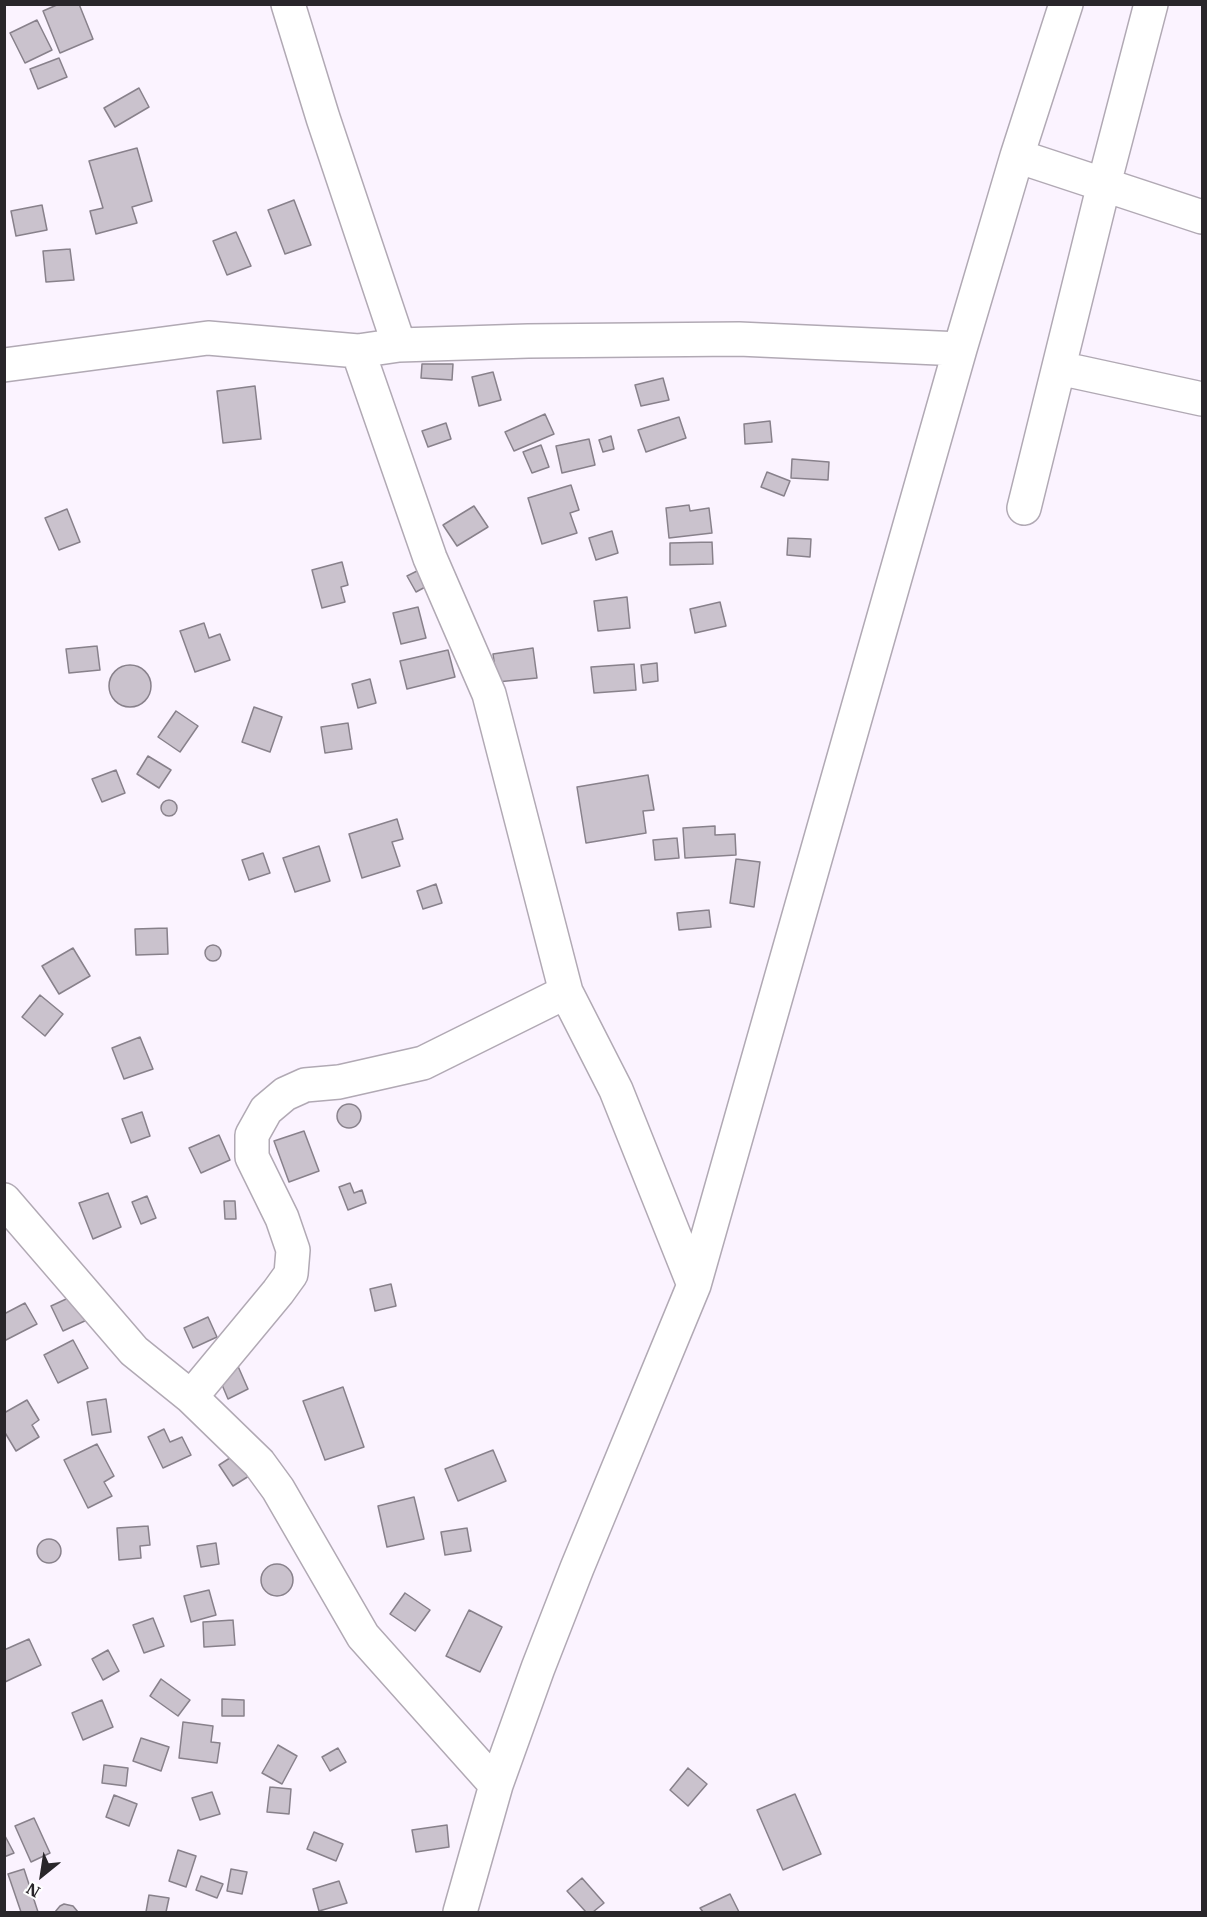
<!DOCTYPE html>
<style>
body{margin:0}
#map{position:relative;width:1207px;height:1917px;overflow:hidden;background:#fbf3ff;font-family:"IBM Plex Serif",serif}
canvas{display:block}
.frame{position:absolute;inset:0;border:6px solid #29262a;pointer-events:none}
.north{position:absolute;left:12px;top:1845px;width:60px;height:60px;-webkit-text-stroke:4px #fff;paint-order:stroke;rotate:210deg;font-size:16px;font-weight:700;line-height:24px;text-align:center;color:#29262a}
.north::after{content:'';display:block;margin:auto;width:21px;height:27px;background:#29262a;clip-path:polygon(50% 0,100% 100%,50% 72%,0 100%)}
</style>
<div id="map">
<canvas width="1207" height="1917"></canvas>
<div class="frame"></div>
<div class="north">N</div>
</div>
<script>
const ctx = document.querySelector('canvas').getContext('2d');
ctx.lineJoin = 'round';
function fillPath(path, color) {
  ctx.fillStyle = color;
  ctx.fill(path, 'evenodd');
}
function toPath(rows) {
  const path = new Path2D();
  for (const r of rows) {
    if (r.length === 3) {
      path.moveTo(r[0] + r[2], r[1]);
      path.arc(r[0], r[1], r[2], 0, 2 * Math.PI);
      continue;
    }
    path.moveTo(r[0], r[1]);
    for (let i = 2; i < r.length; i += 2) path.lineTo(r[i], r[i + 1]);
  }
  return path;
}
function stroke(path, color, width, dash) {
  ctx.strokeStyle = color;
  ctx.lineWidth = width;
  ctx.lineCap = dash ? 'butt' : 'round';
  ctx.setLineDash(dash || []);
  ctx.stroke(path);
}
const building = toPath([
 [59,4,79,4,93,39,60,53,43,11,59,4],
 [37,20,52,50,25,63,10,33,37,20],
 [59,58,67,77,38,89,30,69,59,58],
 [139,88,149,107,115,127,104,108,139,88],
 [137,148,152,201,132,207,137,223,96,234,90,211,103,208,89,161,137,148],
 [294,200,311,245,285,254,268,210,294,200],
 [42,205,47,230,16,236,11,211,42,205],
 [236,232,251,266,227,275,213,241,236,232],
 [70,249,74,280,46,282,43,251,70,249],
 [422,364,453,364,452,380,421,378,422,364],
 [493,372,501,400,479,406,472,377,493,372],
 [663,378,669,400,641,406,635,385,663,378],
 [255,386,261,439,223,443,217,391,255,386],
 [545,414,554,434,514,451,505,432,545,414],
 [679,417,686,438,646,452,638,430,679,417],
 [770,421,772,442,745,444,744,424,770,421],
 [446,423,451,439,428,447,422,431,446,423],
 [611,436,614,449,603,452,599,440,611,436],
 [589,439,595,465,562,473,556,446,589,439],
 [541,445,549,467,532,473,523,452,541,445],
 [792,459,829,462,828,480,791,478,792,459],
 [767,472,790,481,784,496,761,487,767,472],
 [571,485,579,510,570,513,577,533,542,544,528,498,571,485],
 [689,505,690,511,709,508,712,533,669,538,666,508,689,505],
 [474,506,488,527,457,546,443,525,474,506],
 [67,509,80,542,59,550,45,518,67,509],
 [612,531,618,553,596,560,589,538,612,531],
 [788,538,811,539,810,557,787,555,788,538],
 [712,542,713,564,670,565,670,543,712,542],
 [342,562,348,585,341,587,345,602,322,608,312,570,342,562],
 [421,569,429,585,416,592,407,576,421,569],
 [627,597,630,628,598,631,594,601,627,597],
 [720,602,726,626,695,633,690,609,720,602],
 [418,607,426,638,401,644,393,613,418,607],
 [204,623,209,638,220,634,230,660,195,672,180,631,204,623],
 [97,646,100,670,69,673,66,649,97,646],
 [533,648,537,678,497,682,493,654,533,648],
 [448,650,455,677,407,689,400,661,448,650],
 [657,663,658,681,643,683,641,665,657,663],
 [634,664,636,690,594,693,591,667,634,664],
 [130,686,21],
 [370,679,376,703,358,708,352,684,370,679],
 [254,707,282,717,270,752,242,742,254,707],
 [176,711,198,726,180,752,158,737,176,711],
 [348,723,352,749,325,753,321,727,348,723],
 [148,756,171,770,159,788,137,774,148,756],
 [116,770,125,793,102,802,92,779,116,770],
 [648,775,654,810,643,811,646,833,586,843,577,787,648,775],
 [169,808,8],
 [397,819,403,839,392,842,400,866,362,878,349,834,397,819],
 [715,826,715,835,735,834,736,855,685,858,683,828,715,826],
 [677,838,679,858,655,860,653,840,677,838],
 [319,846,330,881,295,892,283,858,319,846],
 [263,853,270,873,249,880,242,860,263,853],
 [736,859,760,862,754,907,730,903,736,859],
 [436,884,442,903,423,909,417,891,436,884],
 [709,910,711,927,679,930,677,913,709,910],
 [167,928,168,954,136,955,135,929,167,928],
 [213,953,8],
 [73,948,90,976,59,994,42,966,73,948],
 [40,995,63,1014,45,1036,22,1017,40,995],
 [140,1037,153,1069,124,1079,112,1048,140,1037],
 [349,1116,12],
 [142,1112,150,1136,131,1143,122,1119,142,1112],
 [304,1131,319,1171,289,1182,274,1141,304,1131],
 [219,1135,230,1160,201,1173,189,1148,219,1135],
 [350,1183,354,1193,362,1190,366,1203,348,1210,339,1187,350,1183],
 [108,1193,121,1227,93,1239,79,1203,108,1193],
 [147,1196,156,1218,141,1224,132,1202,147,1196],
 [224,1201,235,1201,236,1219,225,1219,224,1201],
 [391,1284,396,1306,375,1311,370,1289,391,1284],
 [77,1294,89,1319,63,1331,51,1306,77,1294],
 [25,1303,37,1324,4,1341,4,1314,25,1303],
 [208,1317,217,1337,193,1348,184,1328,208,1317],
 [73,1340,88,1368,58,1383,44,1355,73,1340],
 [237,1364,248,1389,228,1399,217,1373,237,1364],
 [343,1387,364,1447,325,1460,303,1401,343,1387],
 [106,1399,111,1432,92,1435,87,1402,106,1399],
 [27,1400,39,1420,32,1425,39,1437,16,1451,4,1431,4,1413,27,1400],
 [164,1429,170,1442,182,1437,191,1455,163,1468,148,1437,164,1429],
 [97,1444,114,1476,104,1482,112,1496,88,1508,64,1460,97,1444],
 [493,1450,506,1481,458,1501,445,1469,493,1450],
 [236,1454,249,1476,233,1486,219,1465,236,1454],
 [414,1497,424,1539,387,1547,378,1506,414,1497],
 [148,1526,150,1545,140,1546,141,1558,119,1560,117,1528,148,1526],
 [467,1528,471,1551,445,1555,441,1532,467,1528],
 [49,1551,12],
 [216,1543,219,1564,201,1567,197,1546,216,1543],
 [277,1580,16],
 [209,1590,216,1615,191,1622,184,1596,209,1590],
 [405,1593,430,1610,415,1631,390,1614,405,1593],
 [469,1610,502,1627,480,1672,446,1656,469,1610],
 [153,1618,164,1646,144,1653,133,1625,153,1618],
 [233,1620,235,1645,204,1647,203,1622,233,1620],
 [29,1639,41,1665,5,1682,4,1650,29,1639],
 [108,1650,119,1671,103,1680,92,1659,108,1650],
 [161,1679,190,1700,178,1716,150,1696,161,1679],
 [222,1699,244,1700,244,1716,222,1716,222,1699],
 [102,1700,113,1727,83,1740,72,1713,102,1700],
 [183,1722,213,1726,211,1742,220,1743,217,1763,179,1758,183,1722],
 [141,1738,169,1747,161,1771,133,1761,141,1738],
 [278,1745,297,1756,282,1784,262,1773,278,1745],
 [338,1748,346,1762,330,1771,322,1757,338,1748],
 [104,1765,128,1768,126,1786,102,1783,104,1765],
 [688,1768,707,1784,688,1806,670,1790,688,1768],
 [270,1787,291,1789,289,1814,267,1812,270,1787],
 [212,1792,220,1814,200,1820,192,1798,212,1792],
 [795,1794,821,1854,783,1870,757,1810,795,1794],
 [114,1795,137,1804,129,1826,106,1817,114,1795],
 [34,1818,50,1853,31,1862,15,1826,34,1818],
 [447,1825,449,1847,416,1852,412,1830,447,1825],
 [314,1832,343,1844,336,1861,307,1849,314,1832],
 [4,1834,14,1853,4,1857,4,1834],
 [178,1850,196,1856,186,1887,169,1881,178,1850],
 [24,1869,38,1912,21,1912,8,1874,24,1869],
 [231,1869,247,1872,242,1894,227,1891,231,1869],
 [201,1876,223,1884,217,1898,196,1890,201,1876],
 [582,1878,604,1903,593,1912,586,1912,567,1891,582,1878],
 [339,1881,347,1903,319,1911,313,1889,339,1881],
 [730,1894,739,1912,703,1912,700,1908,730,1894],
 [149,1895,169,1898,166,1912,146,1912,149,1895],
 [64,1904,73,1906,78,1912,55,1912,60,1906,64,1904]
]);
const minor = toPath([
 [288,4,323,118,399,345],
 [1017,156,1202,217],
 [358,351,430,558,489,694,566,992,616,1090,694,1285],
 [4,365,208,338,358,351,399,345,528,341,739,339,960,349],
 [1059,368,1202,399],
 [1024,508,1104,184,1151,4],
 [4,1200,134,1351,191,1397,259,1463,278,1489,363,1636,496,1785],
 [191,1397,278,1292,291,1274,293,1250,282,1218,252,1157,252,1135,266,1110,285,1094,305,1085,339,1082,423,1063,566,992],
 [460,1912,496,1785,538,1668,577,1568,694,1285,960,349,1017,156,1066,4]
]);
fillPath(building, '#cac2cd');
stroke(building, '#88818b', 1.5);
stroke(minor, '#b1a9b4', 36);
stroke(minor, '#fff', 33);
</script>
